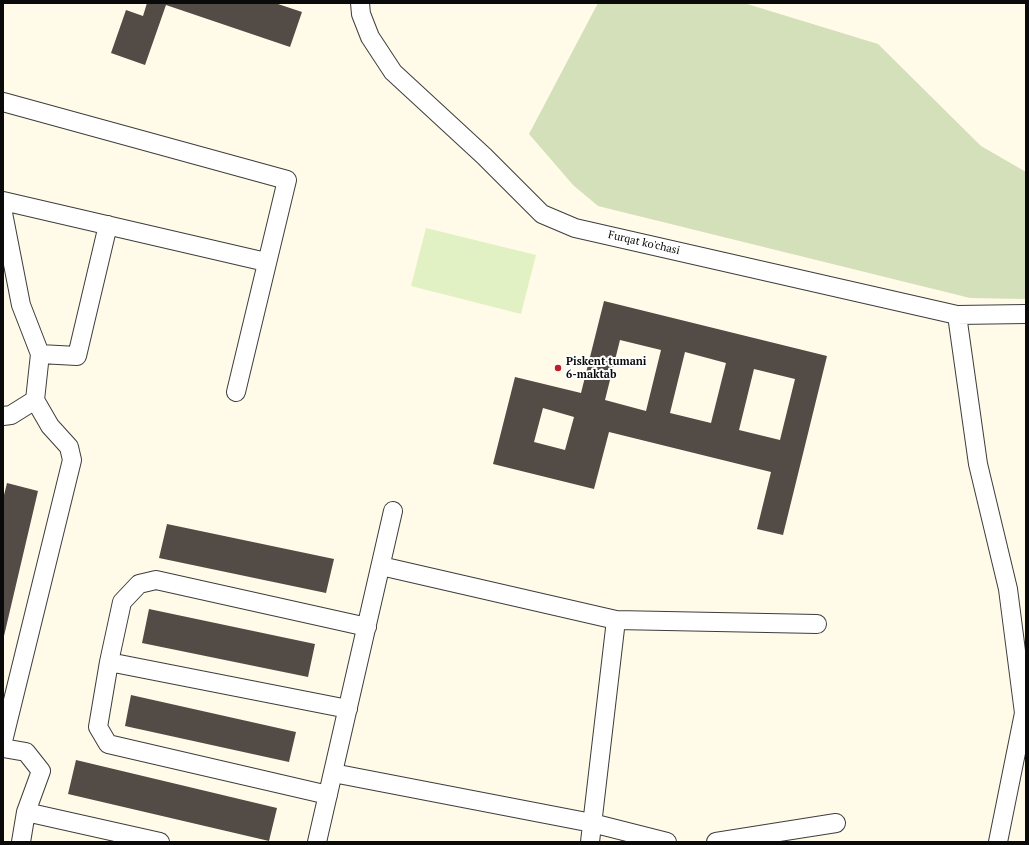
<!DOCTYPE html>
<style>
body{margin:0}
#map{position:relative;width:1029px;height:845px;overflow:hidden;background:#fffbe8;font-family:"PT Serif",serif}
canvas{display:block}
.frame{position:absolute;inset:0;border:4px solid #0a0a0a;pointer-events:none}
</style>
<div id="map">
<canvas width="1029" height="845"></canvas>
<div class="frame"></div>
</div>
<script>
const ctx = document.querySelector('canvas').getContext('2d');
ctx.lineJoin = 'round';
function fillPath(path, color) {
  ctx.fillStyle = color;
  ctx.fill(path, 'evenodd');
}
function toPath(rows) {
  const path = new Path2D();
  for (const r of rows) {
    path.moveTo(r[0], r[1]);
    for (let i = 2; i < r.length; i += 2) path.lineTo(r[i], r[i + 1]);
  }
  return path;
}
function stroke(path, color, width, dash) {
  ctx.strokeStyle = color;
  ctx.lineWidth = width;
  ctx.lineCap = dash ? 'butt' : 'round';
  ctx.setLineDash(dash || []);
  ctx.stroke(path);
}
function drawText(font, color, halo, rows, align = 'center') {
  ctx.font = font + ' "PT Serif",serif';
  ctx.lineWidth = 4;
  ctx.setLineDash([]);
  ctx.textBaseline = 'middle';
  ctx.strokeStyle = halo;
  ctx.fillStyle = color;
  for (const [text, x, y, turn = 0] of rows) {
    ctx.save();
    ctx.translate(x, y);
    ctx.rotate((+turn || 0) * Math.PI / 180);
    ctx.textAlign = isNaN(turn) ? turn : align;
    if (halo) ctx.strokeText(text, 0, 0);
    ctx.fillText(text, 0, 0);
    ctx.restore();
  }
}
const cemetery = toPath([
 [598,3,744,3,878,44,981,146,1026,172,1026,299,970,298,598,206,573,185,529,134]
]);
const pitch = toPath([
 [426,228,536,255,521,314,411,286]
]);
const building = toPath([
 [147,3,275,3,302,12,290,47,166,5,145,65,111,53,126,10,143,16],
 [604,301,827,356,783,535,757,529,771,472,609,432,594,489,493,464,515,377,581,393],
 [620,340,661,350,646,411,605,400],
 [685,352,726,363,711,423,670,413],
 [754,369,795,379,780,440,739,430],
 [543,408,574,417,565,450,534,442],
 [7,483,38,491,4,636,3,499],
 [167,524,334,559,326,593,159,558],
 [149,609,315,644,308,677,142,643],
 [131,695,296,732,289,762,125,726],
 [76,760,277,808,269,841,68,794]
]);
const minor = toPath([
 [360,3,361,14,370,37,393,72,484,156,542,214,575,228,957,315,1026,314],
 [3,102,287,180,236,392],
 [3,201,266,262],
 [3,213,21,305,40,354,35,400,50,426,69,447,72,460,3,741],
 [957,315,978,464,1008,589,1024,713,998,842],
 [40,354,77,356,108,225],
 [3,416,11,415,35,400],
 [381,566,616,620,817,624],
 [109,662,348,709],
 [3,748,26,752,41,771,26,812,21,842],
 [333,773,592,823,667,842],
 [328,795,108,744,98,727,109,662,122,602,139,584,156,580,367,627],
 [26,812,160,842],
 [317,842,393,511],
 [590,842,616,620],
 [716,842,836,823]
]);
const markers = [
 [558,368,4,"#c01d24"]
];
const streetNames = [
 ["Furqat ko'chasi",644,243,13]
];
const poiNames = [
 ["Piskent tumani",566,362],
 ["6-maktab",566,375]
];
fillPath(cemetery, '#d3e0b9');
fillPath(pitch, '#e1f1c3');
fillPath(building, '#534b46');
stroke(minor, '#3d3d3d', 20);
stroke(minor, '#fff', 18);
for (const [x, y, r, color] of markers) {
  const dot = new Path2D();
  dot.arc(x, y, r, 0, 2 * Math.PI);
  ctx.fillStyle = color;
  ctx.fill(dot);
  stroke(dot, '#fff', 1.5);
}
drawText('11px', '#0a0a0a', '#fff', streetNames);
drawText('bold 11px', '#0a0a0a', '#fff', poiNames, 'left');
</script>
